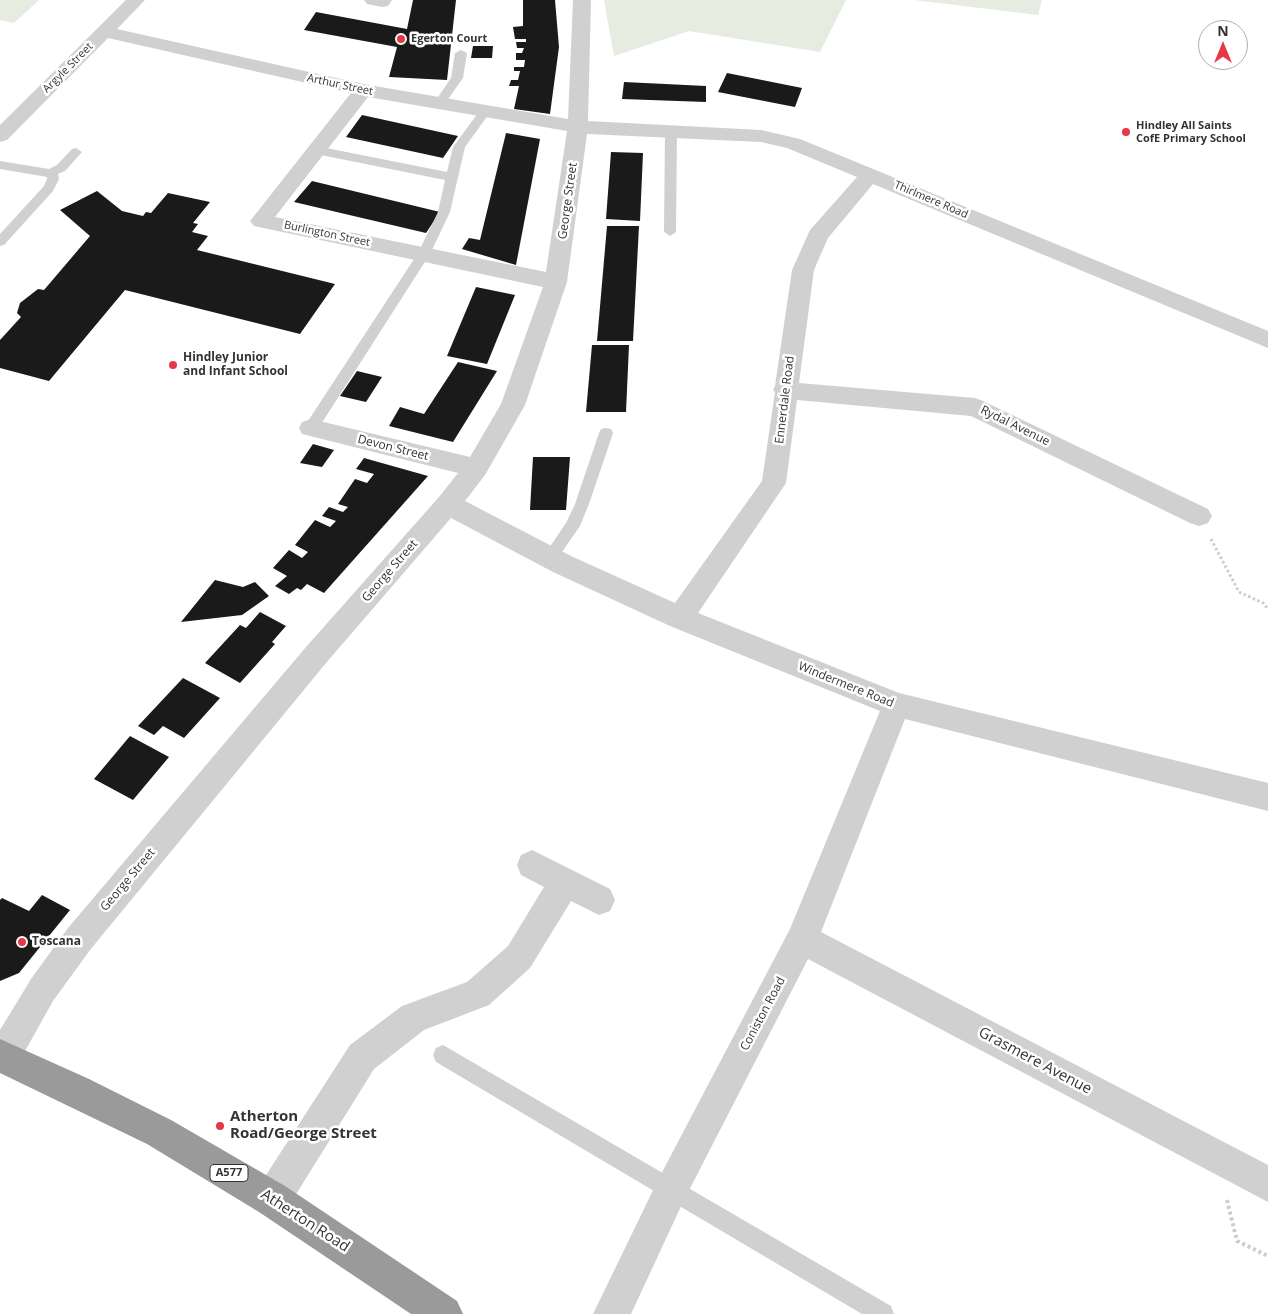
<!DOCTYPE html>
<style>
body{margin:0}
#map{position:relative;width:1268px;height:1314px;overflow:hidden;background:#fff;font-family:"Open Sans",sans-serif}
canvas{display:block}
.north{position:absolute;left:1198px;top:20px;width:50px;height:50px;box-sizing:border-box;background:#fff;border:1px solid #adadad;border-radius:50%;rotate:0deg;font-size:14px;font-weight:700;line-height:20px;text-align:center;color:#333}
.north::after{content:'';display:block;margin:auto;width:18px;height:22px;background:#e63946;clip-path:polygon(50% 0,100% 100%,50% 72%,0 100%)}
</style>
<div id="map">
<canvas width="1268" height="1314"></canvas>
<div class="north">N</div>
</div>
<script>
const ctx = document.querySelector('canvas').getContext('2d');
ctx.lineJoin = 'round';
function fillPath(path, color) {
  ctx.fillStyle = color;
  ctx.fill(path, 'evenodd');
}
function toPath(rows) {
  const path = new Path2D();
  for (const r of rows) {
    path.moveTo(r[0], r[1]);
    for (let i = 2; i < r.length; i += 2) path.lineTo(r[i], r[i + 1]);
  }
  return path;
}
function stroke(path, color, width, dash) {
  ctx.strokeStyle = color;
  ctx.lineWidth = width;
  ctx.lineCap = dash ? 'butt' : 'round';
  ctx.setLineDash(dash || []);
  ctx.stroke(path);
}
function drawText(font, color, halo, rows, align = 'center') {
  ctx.font = font + ' "Open Sans",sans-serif';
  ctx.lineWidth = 5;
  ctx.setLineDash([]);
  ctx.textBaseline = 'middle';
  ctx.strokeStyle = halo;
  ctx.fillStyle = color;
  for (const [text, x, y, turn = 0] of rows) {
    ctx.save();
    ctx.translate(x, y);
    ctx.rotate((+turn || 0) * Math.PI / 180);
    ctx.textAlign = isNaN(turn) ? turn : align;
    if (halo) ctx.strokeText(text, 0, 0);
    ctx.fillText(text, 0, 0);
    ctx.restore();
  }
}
const green = toPath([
 [0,0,39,0,14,23,0,20],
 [604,0,846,0,820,52,689,31,614,56],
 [914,0,1042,0,1038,15]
]);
const building = toPath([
 [413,0,456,0,447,80,389,77,397,47,304,30,316,12,407,29],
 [523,0,555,0,559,47,550,114,514,109,519,86,509,86,511,80,518,80,520,71,514,71,514,67,524,67,525,60,516,60,516,53,522,53,524,48,517,48,516,42,526,42,526,39,515,39,513,27,523,26],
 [473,46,493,46,492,58,471,58],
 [727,73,802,88,795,107,718,92],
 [624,82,706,86,706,102,622,99],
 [362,115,458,136,443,158,346,137],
 [506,133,540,139,516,265,462,249,469,238,480,240],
 [611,152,643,153,640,221,606,219],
 [312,181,440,212,426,233,294,202],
 [97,191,122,211,143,216,146,212,151,213,168,193,210,202,193,223,198,224,192,232,208,236,197,250,335,284,300,334,125,290,49,381,0,368,0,340,21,317,17,313,20,303,38,289,44,290,90,236,60,210],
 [607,226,639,226,633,341,597,341],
 [476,287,515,295,487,364,447,356],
 [592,345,629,345,626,412,586,412],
 [458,362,497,371,453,442,389,426,400,407,424,414],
 [357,371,382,377,366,402,340,396],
 [313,444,334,450,322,467,300,463],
 [533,457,570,457,566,510,530,510],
 [364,458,428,476,324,593,307,584,301,590,297,588,289,594,275,586,287,576,273,568,289,550,302,558,308,552,295,545,315,520,330,527,336,521,322,516,329,507,343,512,348,507,338,504,355,479,367,483,374,474,356,469],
 [215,580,243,587,255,582,269,596,242,615,181,622],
 [260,612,286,626,272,642,275,644,240,683,205,663,240,625,246,628],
 [183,678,220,698,184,738,163,726,154,735,138,726],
 [130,736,169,757,133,800,94,779],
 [42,895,70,910,19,973,0,981,0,900,2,898,29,911]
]);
const pathFar1 = toPath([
 [1211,539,1239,592,1263,603,1268,609]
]);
const path = toPath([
 [1227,1200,1237,1241,1268,1256]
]);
const lane = toPath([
 [461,50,467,53,463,78,444,105,436,105,434,103,451,78,455,53,461,50],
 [485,107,491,111,465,147,450,212,430,254,316,432,311,433,306,432,304,428,306,424,418,253,438,212,445,180,316,154,310,150,316,146,447,172,453,147,481,109,485,107],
 [671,127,677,131,676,232,670,236,664,232,665,131,671,127],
 [76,148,82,152,65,171,58,174,59,179,53,191,4,245,0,246,0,234,44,186,47,179,47,177,0,169,0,161,49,169,57,165,72,149,76,148],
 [606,428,611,429,613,433,589,504,580,526,555,562,550,564,545,562,542,558,545,554,566,523,575,504,599,433,601,429,606,428],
 [443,1045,891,1306,894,1314,862,1314,436,1062,433,1055,436,1048,443,1045]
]);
const street = toPath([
 [126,0,145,0,117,29,363,84,568,119,573,0,591,0,588,121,761,130,800,139,1268,331,1268,348,873,184,828,238,814,270,799,383,975,398,983,401,1208,509,1212,516,1208,523,1199,526,1190,523,971,416,797,400,786,483,698,613,899,693,1268,783,1268,811,905,719,821,932,1268,1165,1268,1202,808,959,683,1202,631,1314,593,1314,659,1178,790,929,880,711,670,626,553,572,451,518,326,663,90,950,53,1001,15,1069,3,1074,0,1072,0,1030,31,979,68,928,306,647,439,497,458,473,302,434,299,428,302,422,311,419,470,457,501,404,543,287,254,226,250,221,254,216,351,93,108,38,7,140,0,142,0,125,126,0],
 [368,97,567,131,546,272,275,217,368,97],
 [587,134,761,142,787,148,857,177,810,230,792,270,775,386,773,390,775,392,762,481,675,603,571,556,465,501,485,475,525,405,567,282,587,134],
 [364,0,392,0,388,6,382,7,367,4,364,0],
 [532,850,610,889,615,900,610,911,599,915,571,901,530,968,489,1005,424,1030,374,1069,285,1212,272,1217,259,1212,254,1199,259,1186,350,1045,402,1006,467,982,508,946,544,887,521,875,517,865,521,855,532,850]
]);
const highway = toPath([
 [0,1039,89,1079,171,1120,285,1186,457,1301,463,1314,411,1314,259,1212,147,1144,0,1073,0,1039]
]);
const markers = [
 [401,39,5,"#e63946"],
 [1126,132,5,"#e63946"],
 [173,365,5,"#e63946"],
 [22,942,5,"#e63946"],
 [220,1126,5,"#e63946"]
];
const farPoinames = [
 ["Egerton Court",411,39],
 ["Hindley All Saints",1136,126],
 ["CofE Primary School",1136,139]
];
const farStreetnames = [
 ["Argyle Street",68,68,-45],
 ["Arthur Street",340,85,12],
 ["Thirlmere Road",931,200,23],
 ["Burlington Street",327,234,12]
];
const shields = [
 [229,1173,38]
];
const shieldNames = [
 ["A577",229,1173]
];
const streetNames = [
 ["George Street",568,201,-82],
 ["Ennerdale Road",785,400,-83],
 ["Rydal Avenue",1015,426,26],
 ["Devon Street",393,448,14],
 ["George Street",390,571,-49],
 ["Windermere Road",846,685,22],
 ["George Street",128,880,-50],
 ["Coniston Road",763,1014,-62]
];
const poiNames = [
 ["Hindley Junior",183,358],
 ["and Infant School",183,372],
 ["Toscana",32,942]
];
const nearStreetnames = [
 ["Grasmere Avenue",1035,1061,28],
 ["Atherton Road",305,1221,33]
];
const nearPoinames = [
 ["Atherton",230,1117],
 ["Road/George Street",230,1134]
];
fillPath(green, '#e6ecdf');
fillPath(building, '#1a1a1a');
stroke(pathFar1, '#cdcdcd', 3, [2.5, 2.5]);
stroke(path, '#cdcdcd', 4, [3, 3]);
fillPath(lane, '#d0d0d0');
fillPath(street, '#d0d0d0');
fillPath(highway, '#9a9a9a');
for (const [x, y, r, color] of markers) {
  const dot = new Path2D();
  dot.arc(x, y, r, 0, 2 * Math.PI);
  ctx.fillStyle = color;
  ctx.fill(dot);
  stroke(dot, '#fff', 2);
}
drawText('bold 11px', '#333', '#fff', farPoinames, 'left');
drawText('11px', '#333', '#fff', farStreetnames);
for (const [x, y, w] of shields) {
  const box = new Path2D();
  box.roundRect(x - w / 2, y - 8.5, w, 17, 4);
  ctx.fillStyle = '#fff';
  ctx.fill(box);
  stroke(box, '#333', 1);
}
drawText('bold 11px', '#333', null, shieldNames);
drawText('12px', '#333', '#fff', streetNames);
drawText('bold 12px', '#333', '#fff', poiNames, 'left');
drawText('15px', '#333', '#fff', nearStreetnames);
drawText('bold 15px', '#333', '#fff', nearPoinames, 'left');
</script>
